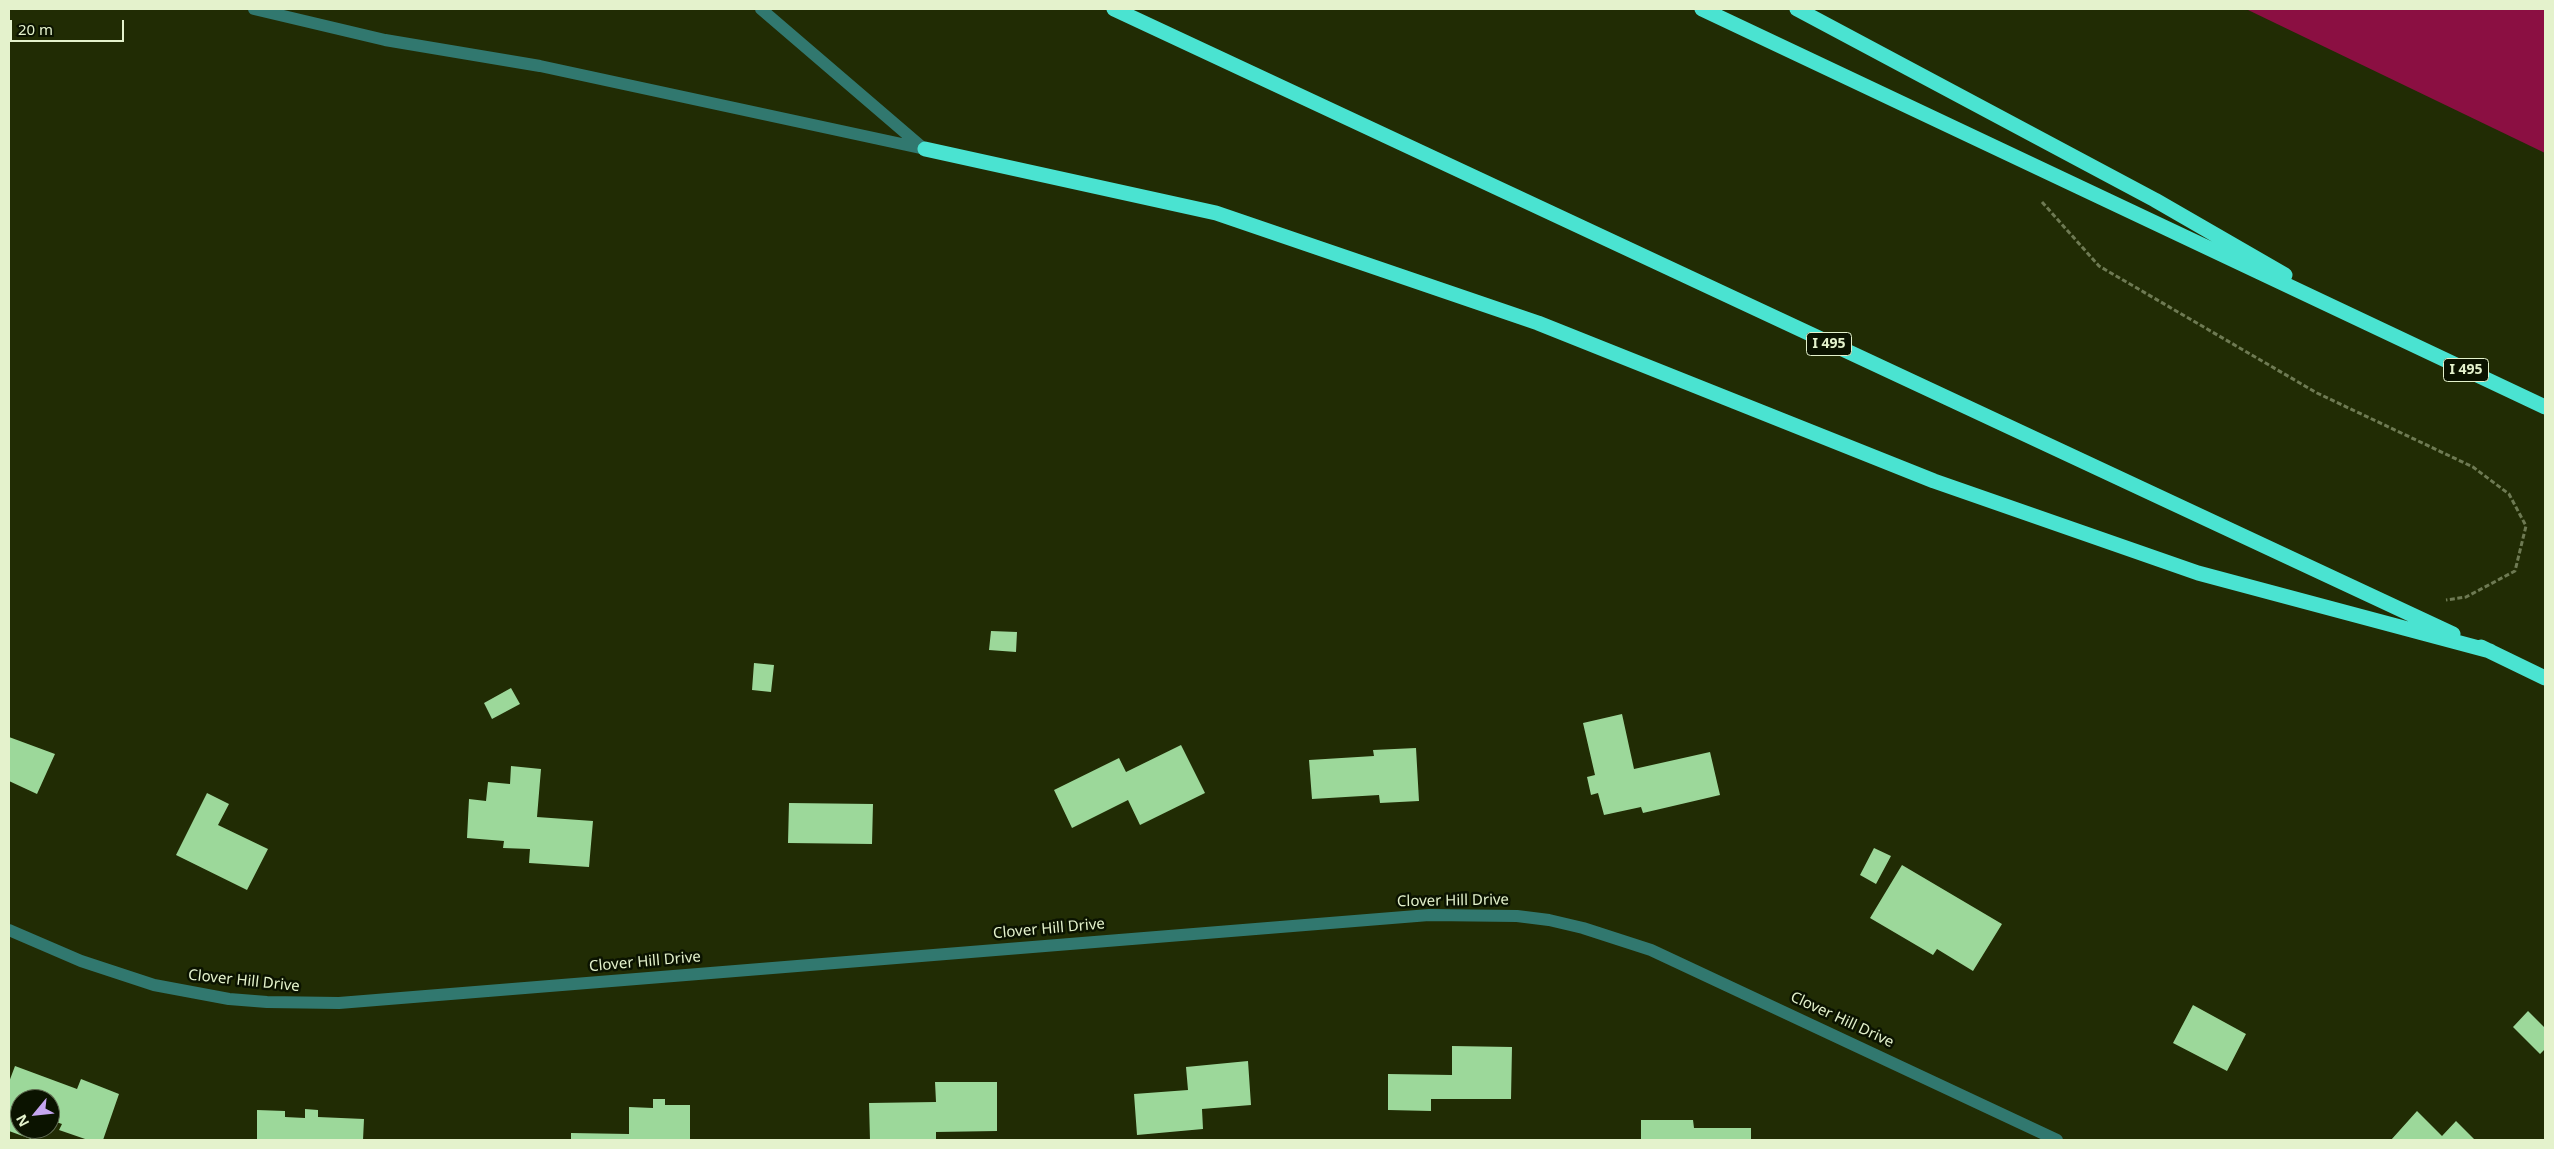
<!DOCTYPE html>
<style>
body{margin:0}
#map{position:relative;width:2554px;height:1149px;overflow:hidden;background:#212c04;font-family:"Noto Sans",sans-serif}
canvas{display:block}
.frame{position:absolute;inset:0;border:10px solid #e4f2cc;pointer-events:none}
.north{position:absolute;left:10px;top:1089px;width:50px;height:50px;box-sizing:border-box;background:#0b1300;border:1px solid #626c52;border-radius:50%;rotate:242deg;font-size:14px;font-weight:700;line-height:20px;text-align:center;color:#e4f2cc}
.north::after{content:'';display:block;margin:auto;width:18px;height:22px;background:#c6a6f0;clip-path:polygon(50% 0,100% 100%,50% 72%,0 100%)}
.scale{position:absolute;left:10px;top:20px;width:114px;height:22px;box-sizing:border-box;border:2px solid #e4f2cc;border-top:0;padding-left:6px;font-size:15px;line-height:18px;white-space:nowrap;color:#e4f2cc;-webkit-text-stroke:4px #0b1300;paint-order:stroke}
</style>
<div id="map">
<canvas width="2554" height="1149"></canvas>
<div class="frame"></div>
<div class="north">N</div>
<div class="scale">20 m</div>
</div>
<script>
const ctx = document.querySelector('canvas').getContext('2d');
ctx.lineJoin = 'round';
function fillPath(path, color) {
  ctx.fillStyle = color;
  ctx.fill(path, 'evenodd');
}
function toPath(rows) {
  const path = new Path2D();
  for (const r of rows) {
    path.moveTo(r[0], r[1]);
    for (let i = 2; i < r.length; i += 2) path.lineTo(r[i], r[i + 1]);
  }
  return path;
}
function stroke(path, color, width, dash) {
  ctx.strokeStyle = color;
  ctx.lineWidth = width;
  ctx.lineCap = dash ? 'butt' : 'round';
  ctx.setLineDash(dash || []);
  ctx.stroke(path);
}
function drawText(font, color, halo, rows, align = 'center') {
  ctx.font = font + ' "Noto Sans",sans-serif';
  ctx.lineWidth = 5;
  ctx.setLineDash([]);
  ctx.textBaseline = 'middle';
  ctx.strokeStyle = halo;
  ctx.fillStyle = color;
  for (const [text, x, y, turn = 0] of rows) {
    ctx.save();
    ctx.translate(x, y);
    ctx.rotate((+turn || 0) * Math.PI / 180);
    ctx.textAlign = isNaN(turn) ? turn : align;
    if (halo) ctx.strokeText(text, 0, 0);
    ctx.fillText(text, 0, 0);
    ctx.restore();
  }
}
const green = toPath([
 [2246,9,2545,9,2545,153]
]);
const building = toPath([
 [991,631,1017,632,1016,652,989,650],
 [754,663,774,665,771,692,752,690],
 [511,688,520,704,492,719,484,703],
 [1622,714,1634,769,1710,752,1720,795,1643,813,1641,807,1604,815,1598,793,1591,795,1587,777,1595,775,1583,723],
 [9,737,55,754,37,794,9,781],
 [1181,745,1205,793,1140,825,1128,800,1072,828,1054,790,1119,758,1126,772],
 [1416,748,1419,801,1380,803,1379,795,1312,799,1309,760,1374,756,1373,750],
 [511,766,541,769,537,817,593,821,589,867,529,863,530,849,503,848,504,841,467,838,469,799,486,801,488,782,510,784],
 [207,793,229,804,218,825,268,849,247,890,176,855],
 [789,803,873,804,872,844,788,843],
 [1874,848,1891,856,1876,884,1860,875],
 [1902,865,2002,924,1973,971,1937,949,1933,955,1870,918],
 [2193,1005,2246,1034,2227,1071,2173,1043],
 [2528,1011,2545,1028,2545,1049,2540,1054,2513,1027],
 [1452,1046,1512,1047,1511,1099,1431,1099,1431,1111,1388,1110,1388,1074,1452,1075],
 [1248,1061,1251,1105,1202,1109,1203,1129,1137,1135,1134,1094,1188,1090,1186,1067],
 [15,1066,77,1089,81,1079,119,1094,103,1140,88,1140,59,1130,62,1124,50,1120,50,1099,20,1099,20,1129,35,1129,31,1139,9,1131,9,1082],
 [935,1082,997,1082,997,1131,936,1132,936,1140,870,1140,869,1103,936,1102],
 [653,1099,665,1099,665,1105,690,1105,690,1140,571,1140,571,1133,629,1134,629,1107,653,1108],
 [305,1109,318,1110,318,1117,364,1119,363,1140,257,1140,257,1110,285,1111,285,1117,305,1118],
 [2417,1111,2442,1136,2456,1121,2475,1140,2391,1140],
 [1641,1120,1693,1120,1694,1128,1751,1128,1751,1140,1641,1140]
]);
const path = toPath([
 [2042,202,2099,266,2317,393,2473,467,2509,494,2526,526,2515,571,2466,597,2446,600]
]);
const minor = toPath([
 [254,9,385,40,540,66,925,149],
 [761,9,923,148],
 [9,930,81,961,154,985,229,999,267,1002,339,1003,1429,915,1517,916,1549,920,1583,928,1651,950,2057,1140]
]);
const highway = toPath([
 [1114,9,2453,634],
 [1702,9,2545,407],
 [1797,9,2155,200,2285,275],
 [925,149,1216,213,1538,323,1934,481,2198,573,2490,651],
 [2481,647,2545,678]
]);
const shields = [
 [1829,344,45],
 [2466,370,45]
];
const shieldNames = [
 ["I 495",1829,344],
 ["I 495",2466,370]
];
const streetNames = [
 ["Clover Hill Drive",1453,901,-1],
 ["Clover Hill Drive",1049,929,-5],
 ["Clover Hill Drive",645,962,-5],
 ["Clover Hill Drive",244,981,6],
 ["Clover Hill Drive",1842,1020,25]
];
fillPath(green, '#8b0f42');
fillPath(building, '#9cd89a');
stroke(path, '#6e7a53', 3, [5, 2.5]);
stroke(minor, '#31786f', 12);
stroke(highway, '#4ae3d1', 15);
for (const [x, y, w] of shields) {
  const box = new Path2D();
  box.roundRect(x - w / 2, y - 11.5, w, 23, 4);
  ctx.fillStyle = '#0b1300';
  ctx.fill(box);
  stroke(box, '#e4f2cc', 1);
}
drawText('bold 14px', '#e4f2cc', null, shieldNames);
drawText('15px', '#e4f2cc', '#0b1300', streetNames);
</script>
